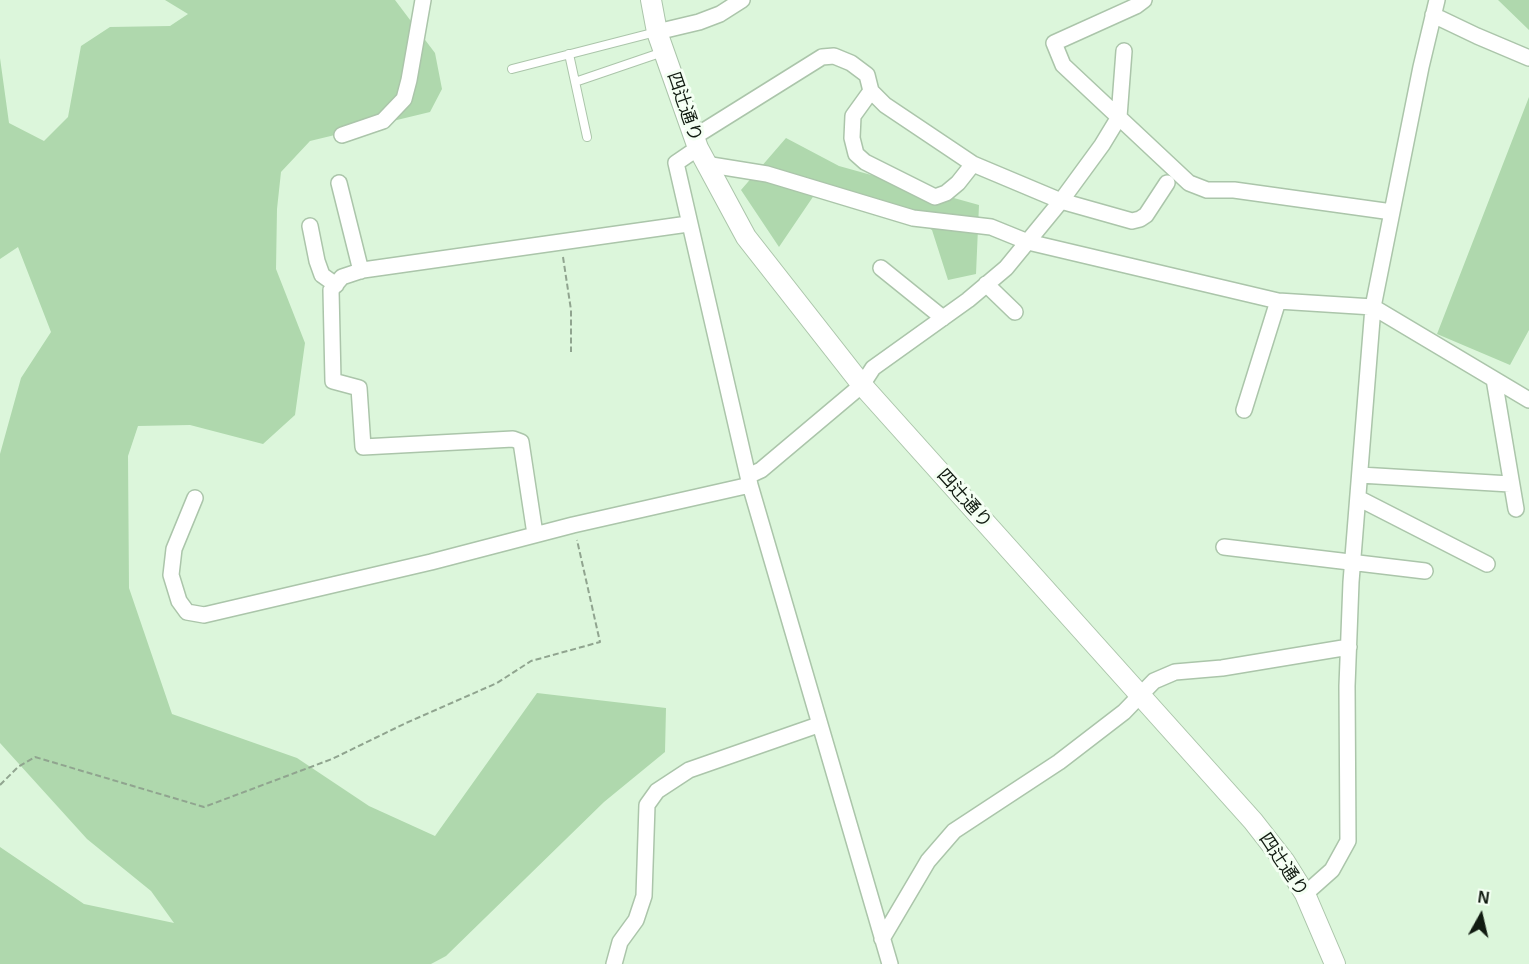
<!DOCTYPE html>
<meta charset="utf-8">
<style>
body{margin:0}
#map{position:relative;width:1529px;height:964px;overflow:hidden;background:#dcf6db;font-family:Arial,sans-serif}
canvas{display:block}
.north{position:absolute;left:1451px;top:886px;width:60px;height:60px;-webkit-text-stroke:4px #f4fff3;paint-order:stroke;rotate:8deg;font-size:16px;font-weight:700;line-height:24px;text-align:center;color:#111b11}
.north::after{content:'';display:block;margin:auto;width:21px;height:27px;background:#111b11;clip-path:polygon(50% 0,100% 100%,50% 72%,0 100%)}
</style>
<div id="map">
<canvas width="1529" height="964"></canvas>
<div class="north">N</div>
</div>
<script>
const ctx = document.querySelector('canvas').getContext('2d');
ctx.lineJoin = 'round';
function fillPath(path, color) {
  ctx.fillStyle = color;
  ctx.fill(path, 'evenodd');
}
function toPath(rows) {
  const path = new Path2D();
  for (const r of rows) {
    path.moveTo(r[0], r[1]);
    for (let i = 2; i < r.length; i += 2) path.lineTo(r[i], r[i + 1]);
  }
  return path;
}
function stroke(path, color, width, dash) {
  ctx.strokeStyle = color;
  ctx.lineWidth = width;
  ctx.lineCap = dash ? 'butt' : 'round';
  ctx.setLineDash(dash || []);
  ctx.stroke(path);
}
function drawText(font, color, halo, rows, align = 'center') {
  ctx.font = font + ' Arial,"Noto Sans JP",sans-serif';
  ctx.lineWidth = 6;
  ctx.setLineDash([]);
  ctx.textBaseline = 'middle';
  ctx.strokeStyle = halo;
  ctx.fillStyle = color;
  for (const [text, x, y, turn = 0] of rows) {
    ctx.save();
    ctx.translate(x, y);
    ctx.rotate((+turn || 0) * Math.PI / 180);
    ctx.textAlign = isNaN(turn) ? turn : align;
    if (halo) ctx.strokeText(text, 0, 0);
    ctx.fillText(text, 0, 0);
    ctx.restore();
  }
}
const green = toPath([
 [165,0,395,0,435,53,442,89,430,112,310,141,281,172,277,209,276,269,305,343,295,415,263,444,190,425,138,426,128,456,129,588,172,714,297,758,369,806,435,836,537,693,666,708,665,752,604,802,446,956,431,964,0,964,0,847,84,904,174,923,151,891,87,839,0,743,0,454,21,378,51,332,18,247,0,259,0,58,9,123,44,141,68,117,81,46,110,27,170,26,188,14],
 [1498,0,1529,0,1529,30],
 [1529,97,1529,330,1510,365,1437,334],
 [786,138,839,166,979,205,976,274,948,280,932,230,895,206,821,185,779,247,741,190]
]);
const path = toPath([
 [563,257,571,310,571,352],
 [0,785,18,767,35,757,204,807,332,759,406,723,497,683,531,661,600,642,577,540]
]);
const service = toPath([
 [569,54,587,137],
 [512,69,656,32],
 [575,82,663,52]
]);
const minor = toPath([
 [1144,0,1136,6,1054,43,1063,65,1189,183,1207,190,1234,190,1392,212],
 [1433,15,1477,36,1529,58],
 [657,32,699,22,720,14,742,0],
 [871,91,853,116,852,138,856,154,865,162,935,197,946,193,958,183,973,164],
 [342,135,383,121,404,99,409,80,423,0],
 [694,137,822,57,834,56,851,63,867,75,871,91,885,105,973,164,1061,201,1132,221,1140,219,1146,215,1167,183],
 [698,148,676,163,750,485,890,964],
 [705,164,767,174,913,218,991,227,1028,242,1278,301,1373,307,1529,400],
 [339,183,361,271],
 [310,226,317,261,322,275,336,285],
 [881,268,943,318],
 [986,284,1015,312],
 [1494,379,1516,509],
 [1244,410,1278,301],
 [1360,475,1510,484],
 [748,476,761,470,862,385,873,368,968,300,1006,268,1061,201,1102,145,1119,117,1124,51],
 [195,498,174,549,171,575,179,601,187,612,204,615,431,562,573,525,750,485],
 [1358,498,1487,564],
 [535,534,521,442,513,439,363,447,359,388,333,381,331,290,342,277,363,270,688,224],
 [1224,547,1425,571],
 [1305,894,1332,870,1348,841,1347,686,1351,582,1373,307,1421,67,1437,0],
 [882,939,928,861,954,831,1059,762,1124,712,1154,681,1175,672,1222,668,1349,647],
 [614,964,620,942,636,920,644,896,647,805,657,791,689,770,818,725]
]);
const tertiary = toPath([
 [651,0,657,32,698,148,746,237,862,385,1253,821,1285,862,1305,894,1335,964]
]);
const streetNames = [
 ["四辻通り",684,107,71],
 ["四辻通り",964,499,48],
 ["四辻通り",1283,865,56]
];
fillPath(green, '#afd8ad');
stroke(service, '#abc5aa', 10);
stroke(minor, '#abc5aa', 18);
stroke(tertiary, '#abc5aa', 22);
stroke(path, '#90a48f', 2, [6, 3]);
stroke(service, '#fff', 8);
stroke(minor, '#fff', 15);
stroke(tertiary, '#fff', 20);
drawText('18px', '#111b11', '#f4fff3', streetNames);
</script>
